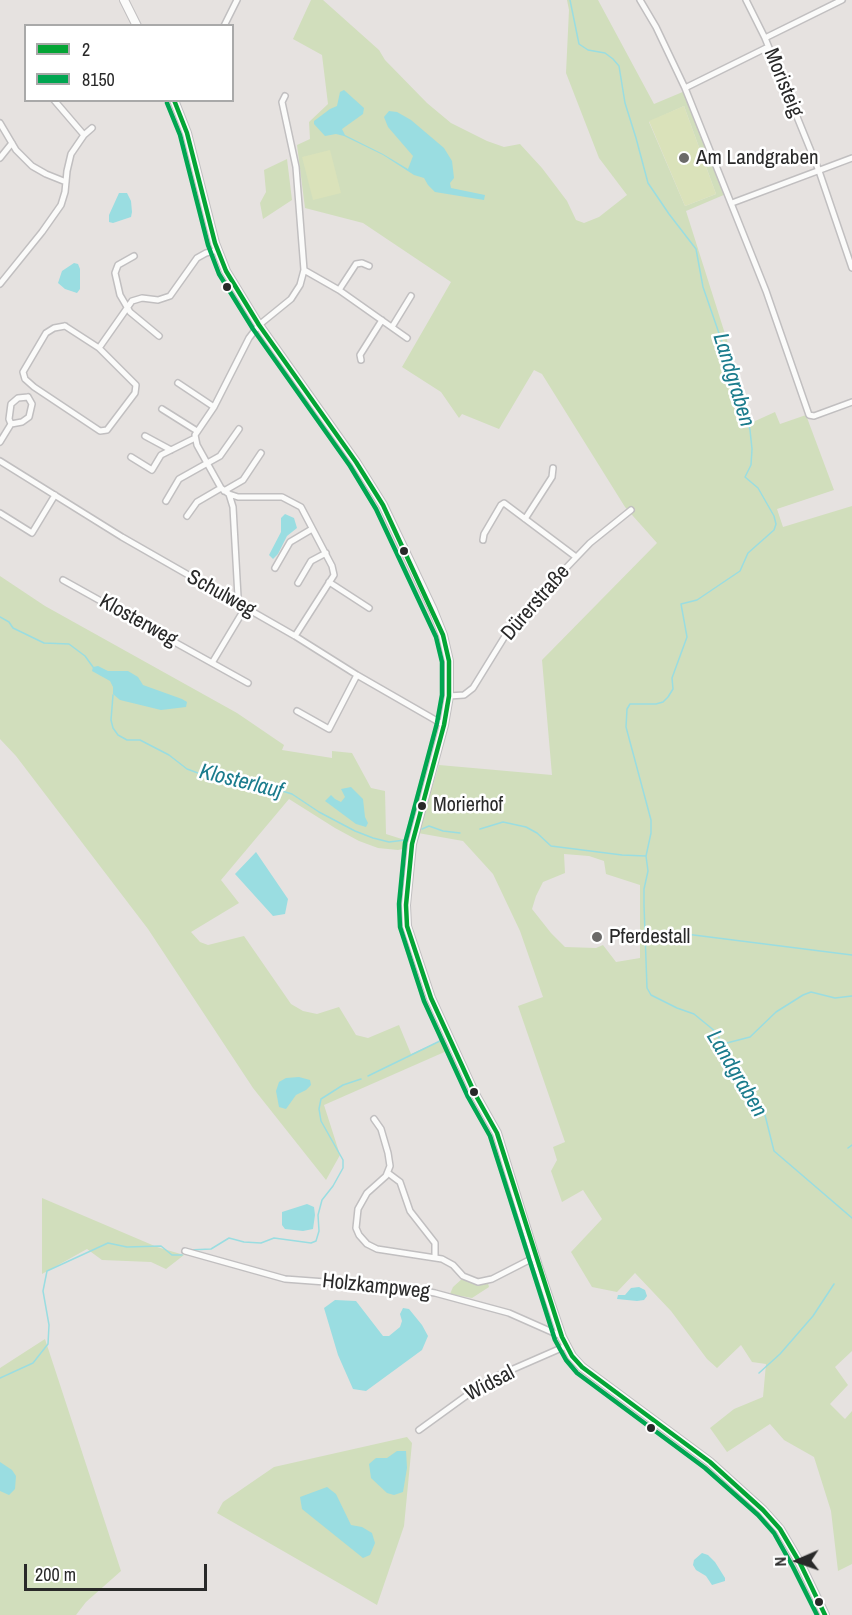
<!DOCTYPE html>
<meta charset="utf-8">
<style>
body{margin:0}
#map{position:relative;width:852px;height:1615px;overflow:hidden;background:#e6e2e0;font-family:"Archivo Narrow",sans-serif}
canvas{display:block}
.legend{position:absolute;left:24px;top:24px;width:210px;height:78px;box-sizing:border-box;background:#fff;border:2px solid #a9a9a9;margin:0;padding:8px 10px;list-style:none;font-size:18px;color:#292929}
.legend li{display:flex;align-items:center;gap:12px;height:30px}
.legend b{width:30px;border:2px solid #a9a9a9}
.north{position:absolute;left:768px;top:1531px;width:60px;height:60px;-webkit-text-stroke:4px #fff;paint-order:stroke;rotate:268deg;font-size:16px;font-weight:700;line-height:24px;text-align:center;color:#292929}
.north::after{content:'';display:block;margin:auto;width:21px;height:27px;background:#292929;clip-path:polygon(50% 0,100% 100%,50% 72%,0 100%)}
.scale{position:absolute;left:24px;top:1564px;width:183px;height:27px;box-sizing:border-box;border:3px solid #292929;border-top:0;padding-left:8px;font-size:18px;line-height:21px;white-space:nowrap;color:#292929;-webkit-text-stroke:4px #fff;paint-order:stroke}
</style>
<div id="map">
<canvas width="852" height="1615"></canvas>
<ul class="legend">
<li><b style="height:8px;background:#04a535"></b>2</li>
<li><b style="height:8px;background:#00a651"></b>8150</li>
</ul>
<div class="north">N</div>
<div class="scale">200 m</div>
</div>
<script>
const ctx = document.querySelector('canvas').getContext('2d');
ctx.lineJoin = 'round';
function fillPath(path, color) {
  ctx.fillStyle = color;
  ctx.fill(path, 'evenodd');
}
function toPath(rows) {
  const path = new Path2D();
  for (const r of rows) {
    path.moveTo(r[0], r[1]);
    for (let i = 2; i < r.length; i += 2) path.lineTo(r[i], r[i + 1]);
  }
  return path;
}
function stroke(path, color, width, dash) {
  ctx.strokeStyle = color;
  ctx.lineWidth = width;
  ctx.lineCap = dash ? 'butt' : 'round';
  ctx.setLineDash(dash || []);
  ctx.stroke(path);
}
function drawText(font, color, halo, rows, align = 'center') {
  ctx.font = font + ' "Archivo Narrow",sans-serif';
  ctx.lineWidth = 5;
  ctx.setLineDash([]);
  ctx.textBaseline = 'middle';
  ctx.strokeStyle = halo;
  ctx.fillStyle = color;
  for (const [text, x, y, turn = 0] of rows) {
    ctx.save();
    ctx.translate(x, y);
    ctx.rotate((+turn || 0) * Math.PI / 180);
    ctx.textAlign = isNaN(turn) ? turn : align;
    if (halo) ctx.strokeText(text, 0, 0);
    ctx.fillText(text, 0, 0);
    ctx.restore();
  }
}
const green = toPath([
 [311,0,323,0,379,50,385,60,427,103,451,123,487,141,504,147,520,144,542,168,567,201,576,220,584,223,599,217,627,195,599,158,566,73,569,10,567,0,598,0,654,104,685,91,726,194,686,211,753,422,775,412,780,424,806,415,834,490,777,509,783,527,852,506,852,1351,835,1367,848,1385,830,1404,845,1419,852,1411,852,1564,838,1571,831,1511,814,1457,784,1440,770,1424,727,1452,710,1428,734,1409,763,1397,766,1364,752,1362,741,1345,717,1368,707,1359,671,1311,635,1273,617,1292,592,1287,571,1252,602,1219,583,1190,562,1202,551,1171,557,1160,553,1147,565,1142,518,1006,543,997,520,931,493,874,463,841,418,833,439,765,552,775,542,660,657,543,625,507,542,374,534,370,499,429,462,414,459,418,441,392,402,367,451,282,363,223,305,208,297,145,310,139,309,122,328,104,322,55,293,39],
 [684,106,716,194,685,206,649,122],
 [564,854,589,856,604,861,606,874,640,885,640,958,616,962,603,945,596,948,565,947,551,933,532,909,536,896,543,882,565,873],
 [287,159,292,200,263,219,260,203,266,192,264,170],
 [0,576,45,606,237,713,284,745,282,750,332,758,332,751,352,753,371,788,385,791,386,834,408,841,407,848,398,850,378,848,359,841,335,828,289,799,221,880,239,903,191,932,200,942,208,945,244,936,291,1004,303,1011,317,1014,339,1007,356,1035,368,1038,399,1025,411,1054,444,1039,449,1050,324,1105,340,1155,326,1180,253,1088,148,929,16,756,0,739],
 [42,1198,157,1247,184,1255,166,1269,151,1262,102,1260,87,1249,42,1274],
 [463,1278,473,1283,488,1283,489,1287,472,1298,450,1294,453,1287],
 [45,1339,121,1571,86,1602,76,1615,0,1615,0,1368],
 [407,1437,412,1443,404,1526,377,1605,217,1513,223,1502,274,1467]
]);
const pitch = toPath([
 [684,106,716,194,685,206,649,121],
 [330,150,341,193,313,200,302,157]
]);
const water = toPath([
 [344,90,364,108,363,114,342,129,345,135,383,154,408,169,413,156,388,127,384,117,389,111,397,112,411,120,444,148,452,161,454,178,450,183,451,188,485,195,484,200,435,192,428,185,424,178,414,175,383,155,344,136,336,134,325,136,314,124,314,121,330,109,337,106,340,92],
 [119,193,127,193,131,201,132,212,131,217,113,223,109,222,109,215],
 [74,263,78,264,80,269,80,289,77,293,65,289,58,283,62,271],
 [285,514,294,518,297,528,287,536,278,554,273,559,269,555,281,532,281,518],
 [98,666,108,671,128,671,138,677,143,685,182,699,187,702,186,707,161,710,120,700,113,694,113,687,110,681,92,671,93,667],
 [351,787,363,799,365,817,368,823,366,827,356,824,325,801,331,795,335,799,341,802,345,797,341,789],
 [256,852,288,899,285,914,273,916,235,874],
 [299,1077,310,1080,311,1085,306,1090,296,1095,286,1109,279,1107,276,1091,279,1082,286,1078],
 [307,1204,314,1207,315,1215,313,1229,303,1231,285,1229,282,1225,282,1212],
 [639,1287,645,1290,647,1296,644,1300,637,1301,617,1299,618,1295,625,1295,631,1288],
 [335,1300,356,1301,383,1336,389,1336,400,1327,402,1321,400,1314,403,1308,409,1309,422,1325,428,1336,422,1350,366,1391,353,1389,338,1355,324,1308],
 [397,1451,406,1451,407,1468,403,1492,394,1495,387,1493,371,1478,369,1464,376,1458,387,1458],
 [0,1462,12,1470,16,1476,15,1489,9,1495,0,1491],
 [327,1487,336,1494,351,1525,362,1527,372,1533,375,1543,370,1555,363,1558,302,1509,300,1497],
 [702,1553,708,1555,715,1562,725,1578,725,1581,712,1585,706,1576,696,1570,693,1565,694,1560]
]);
const stream = toPath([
 [0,617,9,622,13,628,44,643,69,644,85,656,93,667],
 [113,695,111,720,113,728,118,735,127,740,140,740,169,755,187,769,209,777,228,782,279,790,292,794,319,812,355,831,373,838,389,842,405,840],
 [422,829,429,826,443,831,460,833],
 [480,829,503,822,526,827,537,833,551,846,622,855,646,856,651,833,651,820,626,727,627,709,630,704,656,704,663,702,668,697,673,689,672,678,687,637,681,604,697,600,740,571,748,553,774,530,776,524,774,516,758,488,745,477,751,465,752,449,750,430,741,397,703,287,696,249,669,214,648,183,636,138,625,103,619,66,613,59,605,53,588,50,579,44,570,0],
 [646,856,648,871,644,889,644,905,647,988,651,995,677,1008,694,1014,716,1032,750,1096,765,1115,774,1151,852,1218],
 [662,931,852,955],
 [723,1044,750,1037,776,1012,803,995,811,992,835,998,852,996],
 [368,1076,444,1039],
 [848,1148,852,1145],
 [189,1250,211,1249,229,1238,244,1242,261,1243,274,1238,311,1243,316,1241,319,1231,318,1215,322,1200,333,1186,343,1168,343,1160,321,1121,319,1109,321,1099,343,1085,361,1079],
 [759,1373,780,1354,813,1316,834,1284],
 [0,1378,33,1363,48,1344,49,1325,43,1291,47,1271,108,1243,127,1247,161,1246,172,1255,182,1255]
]);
const street = toPath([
 [640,0,656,27,685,88,766,291,809,415,814,416,852,402],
 [746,0,765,38,819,171,852,268],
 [224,26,237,0],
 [765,38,842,0],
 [685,88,768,47],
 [285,96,282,102,296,167,304,270,300,285,291,299,259,325,249,338,214,407,195,435,197,445,221,488,229,494,238,497,282,497,301,507,332,566,334,575,295,636],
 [54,100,84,135],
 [0,123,16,150,32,166,46,174,66,182],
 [0,158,12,143],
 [732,203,852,158],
 [134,256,118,265,115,273,120,295,130,312,159,336],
 [304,270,339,290,407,338],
 [0,284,42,232,61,205,65,192,67,171,71,154,84,135,92,128],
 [339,290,356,264,362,263,369,266],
 [65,326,99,348,136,385,135,393,107,430,100,431,34,387,25,379,23,372,46,333,54,328,65,326],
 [392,327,411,296],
 [99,348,132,301,142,298,158,300,170,296,197,258,206,253,218,250],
 [361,360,360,355,382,320],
 [178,383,214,407],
 [28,397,32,404,29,417,22,422,11,424,9,419,11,404,18,398,28,397],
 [162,409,197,431],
 [145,436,171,450],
 [0,442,11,424],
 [131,457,152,470,161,455,195,438],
 [0,461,122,537,295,636,357,675,444,725],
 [224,491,243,480,261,453],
 [229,494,233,507,238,597],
 [166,501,179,479,220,456,239,429],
 [0,513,32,533,55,495],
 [187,516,197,502,221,488],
 [525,519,552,477,553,468],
 [483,540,484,534,501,505,504,503,576,557],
 [275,568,290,542,312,529],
 [63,580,248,683],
 [329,582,369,608],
 [298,583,311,561,326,553],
 [212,663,245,608],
 [449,696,464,695,473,688,510,628,523,613,590,543,631,510],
 [297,711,329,729,357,675],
 [374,1119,381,1129,388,1153,390,1166,386,1176,367,1193,358,1209,356,1228,359,1235,367,1244,377,1249,442,1259,453,1265,463,1276,478,1282,492,1279,535,1257],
 [388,1173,400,1182,410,1211,435,1243,435,1258],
 [185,1251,285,1279,339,1283,385,1284,435,1293,509,1313,561,1336],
 [419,1430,488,1380,566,1346]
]);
const secondary = toPath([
 [124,0,137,26],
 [174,100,187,133,215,243,226,271,259,325,356,462,383,505,433,610,443,635,449,661,449,696,444,725,412,844,406,905,407,926,431,998,475,1094,497,1133,538,1266,562,1337,572,1356,582,1367,710,1462,763,1510,780,1529,800,1563,825,1615]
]);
const bus1 = toPath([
 [174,100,187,133,215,243,226,271,259,325,356,462,383,505,443,635,449,661,449,696,444,725,412,844,406,905,407,926,431,998,475,1094,497,1133,562,1337,572,1356,582,1367,710,1462,763,1510,780,1529,800,1563,825,1615]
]);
const bus2 = toPath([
 [167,103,180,135,208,245,219,274,253,329,350,466,376,509,436,637,442,662,442,695,437,723,405,843,399,904,400,927,424,1001,468,1097,490,1136,555,1340,566,1360,577,1373,705,1468,758,1515,774,1533,793,1567,817,1615]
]);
const markers = [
 [684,158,6,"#6b6a69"],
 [227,287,5,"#292929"],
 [404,551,5,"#292929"],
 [422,806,5,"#292929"],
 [597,937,6,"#6b6a69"],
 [474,1092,5,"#292929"],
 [651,1428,5,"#292929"],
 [819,1602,5,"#292929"]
];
const busNames = [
 ["Morierhof",433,806]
];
const streetNames = [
 ["Moristeig",783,83,68],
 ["Schulweg",221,594,29],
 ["Dürerstraße",536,603,-49],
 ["Klosterweg",138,621,29],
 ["Holzkampweg",376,1287,6],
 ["Widsal",490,1384,-28]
];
const poiNames = [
 ["Am Landgraben",696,158],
 ["Pferdestall",609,937]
];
const waterNames = [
 ["Landgraben",733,380,73],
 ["Klosterlauf",241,782,14],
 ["Landgraben",736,1074,59]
];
fillPath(green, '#d1debc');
fillPath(pitch, '#dae2ba');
fillPath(water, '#9adde1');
stroke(stream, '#9adde1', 1.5);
stroke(street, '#c1bfc0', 8);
stroke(secondary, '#c1bfc0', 10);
stroke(street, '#fbfbfa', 5);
stroke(secondary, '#fbfbfa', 8);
stroke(bus1, '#04a535', 4.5);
stroke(bus2, '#00a651', 4.5);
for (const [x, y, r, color] of markers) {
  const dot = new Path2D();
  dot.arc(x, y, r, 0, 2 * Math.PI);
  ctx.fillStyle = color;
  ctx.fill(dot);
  stroke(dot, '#fff', 2);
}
drawText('20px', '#292929', '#fff', busNames, 'left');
drawText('21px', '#292929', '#fff', streetNames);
drawText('21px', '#292929', '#fff', poiNames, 'left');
drawText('italic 22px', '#1a7b8c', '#fff', waterNames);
</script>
